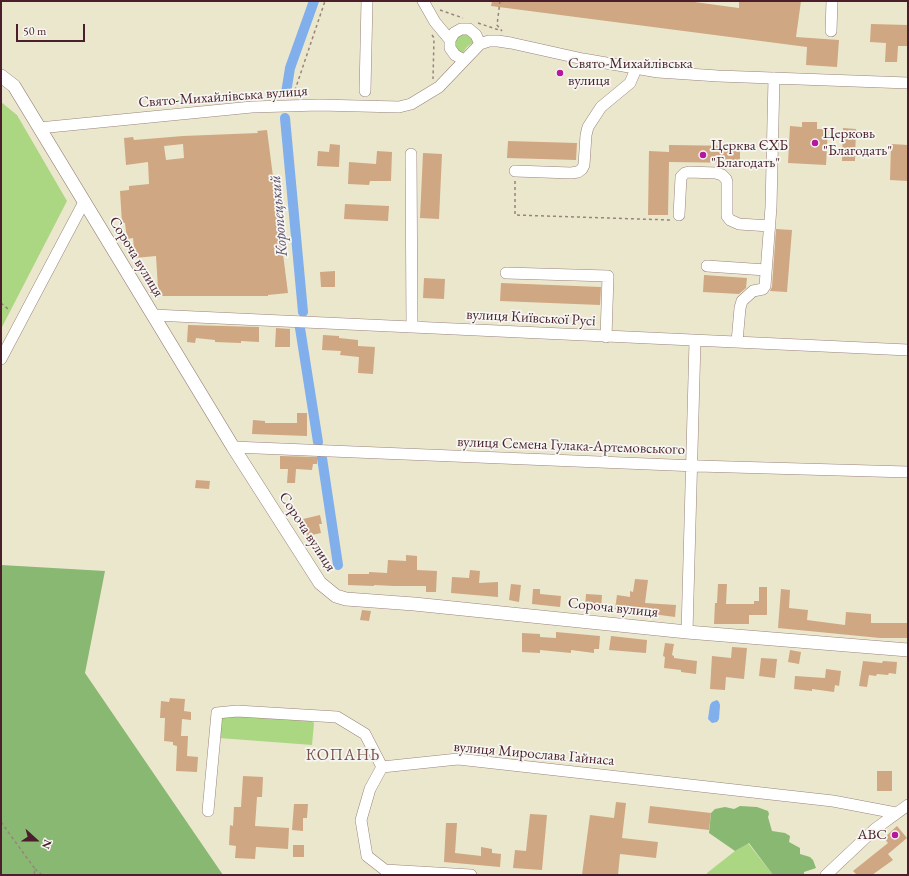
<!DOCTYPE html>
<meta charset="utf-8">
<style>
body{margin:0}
#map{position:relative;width:909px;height:876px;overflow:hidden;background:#ebe7cd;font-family:"EB Garamond",serif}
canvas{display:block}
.frame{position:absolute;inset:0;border:2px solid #4a1f2b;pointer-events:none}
.north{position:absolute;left:16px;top:820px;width:40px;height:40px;-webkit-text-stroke:3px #f6f6f2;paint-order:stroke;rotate:111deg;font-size:11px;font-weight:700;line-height:16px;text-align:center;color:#4a1f2b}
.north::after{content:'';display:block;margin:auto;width:14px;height:18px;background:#4a1f2b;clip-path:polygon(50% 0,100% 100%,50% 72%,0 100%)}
.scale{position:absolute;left:16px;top:24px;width:69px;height:18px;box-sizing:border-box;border:2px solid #4a1f2b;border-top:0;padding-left:5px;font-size:12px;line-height:14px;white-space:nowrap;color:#4a1f2b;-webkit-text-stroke:3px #f6f6f2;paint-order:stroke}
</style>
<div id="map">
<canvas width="909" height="876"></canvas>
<div class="frame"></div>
<div class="north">N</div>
<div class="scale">50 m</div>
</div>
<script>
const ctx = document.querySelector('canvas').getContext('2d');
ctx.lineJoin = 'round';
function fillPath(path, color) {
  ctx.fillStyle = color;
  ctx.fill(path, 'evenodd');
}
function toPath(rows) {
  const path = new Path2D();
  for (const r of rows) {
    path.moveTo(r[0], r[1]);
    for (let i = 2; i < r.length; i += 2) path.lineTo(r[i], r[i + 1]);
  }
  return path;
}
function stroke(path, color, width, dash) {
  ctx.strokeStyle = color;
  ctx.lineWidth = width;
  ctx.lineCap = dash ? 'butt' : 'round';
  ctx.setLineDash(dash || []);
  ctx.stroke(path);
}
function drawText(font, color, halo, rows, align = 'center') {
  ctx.font = font + ' "EB Garamond",serif';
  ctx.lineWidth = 3.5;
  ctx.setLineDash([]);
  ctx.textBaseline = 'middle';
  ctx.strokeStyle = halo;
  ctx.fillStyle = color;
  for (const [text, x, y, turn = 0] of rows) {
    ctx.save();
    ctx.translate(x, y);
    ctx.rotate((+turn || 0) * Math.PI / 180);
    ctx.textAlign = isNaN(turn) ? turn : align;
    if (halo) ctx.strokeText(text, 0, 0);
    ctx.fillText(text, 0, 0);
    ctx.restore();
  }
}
const green = toPath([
 [466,32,475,41,467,47,462,54,456,49,455,39],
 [1,102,17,115,67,201,1,329],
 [239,715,310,720,314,723,312,745,219,738,221,718],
 [748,843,773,875,707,875,707,873,735,851]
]);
const forest = toPath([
 [1,565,105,571,85,673,223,875,1,875],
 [740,806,757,807,768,811,769,814,768,817,772,831,785,833,790,836,789,842,800,848,800,854,810,857,813,860,816,868,804,872,804,875,773,875,749,843,735,851,709,833,711,813,715,809,725,807,734,809]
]);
const water = toPath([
 [717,700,719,702,720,705,719,719,717,722,712,723,708,719,710,705,712,702]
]);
const canal = toPath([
 [286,93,290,68,314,1],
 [285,118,303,312],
 [300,328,318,442],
 [322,458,338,565]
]);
const building = toPath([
 [492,1,687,1,739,8,739,1,801,1,796,37,839,40,837,67,806,65,807,47,491,6],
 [871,24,908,25,908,46,898,46,897,62,885,62,886,43,870,42],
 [802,122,817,122,817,129,828,129,826,165,788,163,790,126,802,127],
 [843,128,856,129,855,161,842,161],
 [267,130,288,293,268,295,268,296,157,296,157,288,158,288,156,256,135,258,133,238,127,239,125,223,122,223,120,191,129,190,129,186,149,184,148,162,126,165,124,138,133,137,134,140,183,136,258,133,257,131],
 [183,144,184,158,166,160,164,146],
 [508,141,577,143,576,160,507,158],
 [330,144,340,145,339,167,317,166,318,151,329,152],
 [891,144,908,145,908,181,890,180],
 [669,145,740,146,740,163,669,162,668,215,648,215,649,151,669,152],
 [377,151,392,152,391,181,370,181,369,185,348,184,349,162,376,164],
 [423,153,442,154,439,219,420,218],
 [345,204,389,206,388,221,344,219],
 [776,229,792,230,787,292,770,291,772,287],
 [335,271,335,287,321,287,320,272],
 [704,275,747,278,746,288,739,294,703,292],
 [424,278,445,279,444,299,423,298],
 [501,283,601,287,600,305,500,301],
 [188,325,259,327,259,342,241,341,241,343,215,342,215,340,196,338,195,343,187,342],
 [276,328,290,329,290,347,275,347],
 [323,335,339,336,339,338,358,340,358,346,375,347,373,374,358,373,359,357,340,355,341,351,322,350],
 [297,413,307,413,307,436,252,434,253,420,265,421,265,423,297,423],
 [280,456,317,457,317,464,313,464,312,470,296,469,295,483,287,483,288,469,280,469],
 [196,480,210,481,209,489,195,488],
 [320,515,322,524,319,524,321,533,307,536,303,519],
 [406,555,417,556,417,570,437,571,436,592,426,592,426,586,394,586,374,585,374,586,348,585,348,574,369,574,369,572,387,573,388,560,406,561],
 [470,570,480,571,479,583,498,582,498,597,451,593,452,577,469,578],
 [635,579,648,580,645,603,676,605,675,617,615,609,617,595,630,597,630,591,633,592],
 [511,584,521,585,519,602,509,600],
 [718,584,727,584,726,604,754,604,754,601,759,601,759,587,767,587,767,615,749,615,749,624,714,624,715,603,717,603],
 [533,589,540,589,540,594,561,596,560,607,532,604],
 [781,589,790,590,789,608,808,610,807,620,845,625,846,612,871,614,871,623,908,623,908,638,880,638,778,628],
 [586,594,602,595,601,609,585,608],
 [362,610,371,611,369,621,360,620],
 [556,632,600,636,599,649,594,649,594,653,571,650,571,653,540,650,540,653,522,652,522,633,540,634,540,637,556,638],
 [611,636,647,640,646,653,609,650],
 [665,643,674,644,672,655,674,656,674,658,697,661,696,674,681,672,681,670,664,668,665,657,663,656],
 [732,647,747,648,744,679,726,677,725,690,710,689,712,656,731,658],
 [790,650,801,652,799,664,788,662],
 [761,658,777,659,775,678,759,676],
 [863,661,882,663,883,661,897,662,896,674,889,673,888,675,877,674,876,676,869,675,867,687,859,686],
 [826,669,841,671,839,686,835,685,834,692,812,689,812,691,794,689,795,676,825,678],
 [170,698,185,699,184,711,191,712,191,720,182,719,181,736,188,736,187,756,198,757,197,772,176,771,177,746,173,745,173,742,164,741,165,718,160,718,161,701,169,702],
 [877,771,892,771,892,791,877,791],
 [243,776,263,777,262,797,257,797,255,826,289,828,288,849,256,847,255,859,235,858,236,846,229,845,230,825,233,826,234,807,241,807],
 [616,802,626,803,622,838,658,842,656,858,620,854,618,875,582,875,590,815,614,818],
 [294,804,308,804,307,818,303,818,303,831,292,830],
 [650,806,711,813,709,830,648,823],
 [530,814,547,815,542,870,513,868,515,850,526,851],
 [446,823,457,823,455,853,481,856,481,847,492,849,492,853,501,854,500,867,444,862],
 [897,826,907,838,888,854,893,860,872,875,857,875,853,871,888,843,884,838],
 [293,845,304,845,304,857,293,857]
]);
const path = toPath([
 [500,1,497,25,502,31],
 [440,10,463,18],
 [478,23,499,30],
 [432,35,434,38,433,79],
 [293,96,325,1],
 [515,181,515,215,670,220],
 [1,303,8,309],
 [1,822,35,869,34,875],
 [35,869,42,875]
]);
const minor = toPath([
 [423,1,435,22,450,40],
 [831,31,832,1],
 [464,60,455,55,450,48,450,40,454,33,461,29,469,29,476,35,480,44],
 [365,91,367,1],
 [39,128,252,107,319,105,399,107,411,104,439,87,480,44,489,41,498,41,511,43,583,59,658,72,718,76,908,83],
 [411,154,412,327],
 [515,171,571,173,578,172,582,169,584,165,586,135,588,127,601,107,630,83,636,69],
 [679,215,681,177,685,173,689,172,716,173,722,175,726,179,727,182,727,216,730,220,739,224,770,226],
 [707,266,766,270],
 [506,273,608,276,606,337],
 [153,315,908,350],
 [737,342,740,308,742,301,753,291,763,289,765,286,771,207,774,78],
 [1,359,84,202],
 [233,447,697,466,908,472],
 [687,632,695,341],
 [382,767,370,789,361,820,367,856,385,870,471,875],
 [208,811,217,713,237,711,337,717,365,734,382,767,458,759,833,801,896,813],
 [826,875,875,829,908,805]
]);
const major = toPath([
 [1,76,14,86,233,447,320,583,336,596,346,599,414,604,687,632,908,650]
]);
const markers = [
 [560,73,4,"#b5179e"],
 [815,143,4,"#b5179e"],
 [703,155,4,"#b5179e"],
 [895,835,4,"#b5179e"]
];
const poiNames = [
 ["Свято-Михайлівська",568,64],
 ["вулиця",568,81],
 ["Церковь",823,134],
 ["\"Благодать\"",823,151],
 ["Церква ЄХБ",711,146],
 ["\"Благодать\"",711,163],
 ["ABC",887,835,"right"]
];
const streetNames = [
 ["Свято-Михайлівська вулиця",223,97,-4],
 ["Сороча вулиця",136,257,59],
 ["вулиця Київської Русі",531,318,3],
 ["вулиця Семена Гулака-Артемовського",571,446,2],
 ["Сороча вулиця",307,532,57],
 ["Сороча вулиця",613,608,6],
 ["вулиця Мирослава Гайнаса",534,754,5]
];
const waterNames = [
 ["Коропецький",279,216,-95]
];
const neighbourhoodNames = [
 ["КОПАНЬ",343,756]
];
fillPath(green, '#abd783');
fillPath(forest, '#88b871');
fillPath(water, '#80afeb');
stroke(canal, '#80afeb', 10);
fillPath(building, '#cfa782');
stroke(minor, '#9a837c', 12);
stroke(major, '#9a837c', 14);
stroke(path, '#9a837c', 1.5, [3, 3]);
stroke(minor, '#fff', 11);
stroke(major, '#fff', 13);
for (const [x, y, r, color] of markers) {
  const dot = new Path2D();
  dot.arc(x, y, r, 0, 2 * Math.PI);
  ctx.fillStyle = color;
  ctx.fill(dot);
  stroke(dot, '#f6f6f2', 1.5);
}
drawText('15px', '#4a1f2b', '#f6f6f2', poiNames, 'left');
drawText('15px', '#4a1f2b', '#f6f6f2', streetNames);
drawText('italic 16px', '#5d516e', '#f6f6f2', waterNames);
ctx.letterSpacing = '1px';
drawText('16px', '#794f49', '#f6f6f2', neighbourhoodNames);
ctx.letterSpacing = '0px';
</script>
